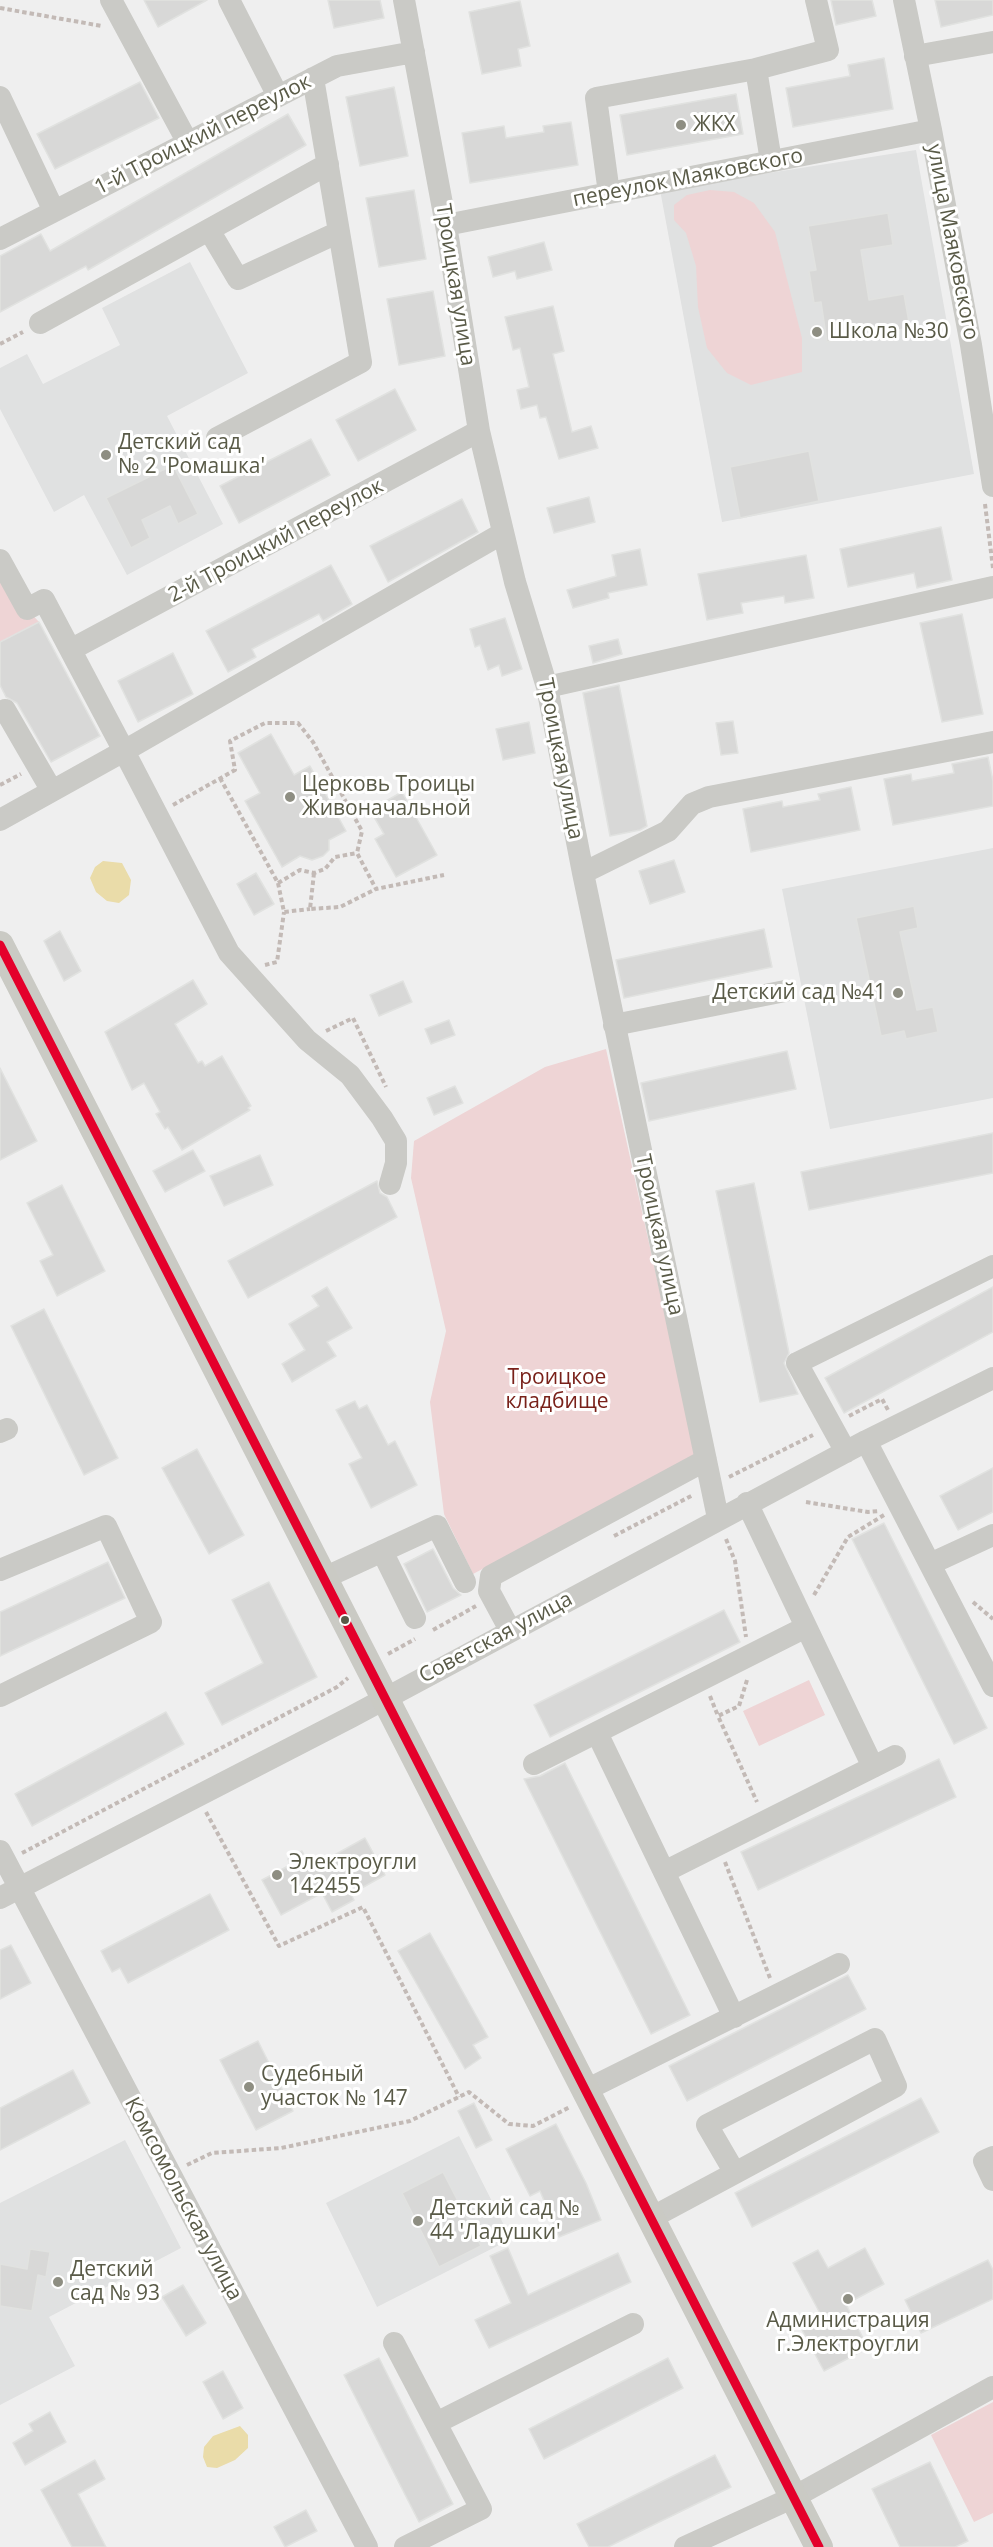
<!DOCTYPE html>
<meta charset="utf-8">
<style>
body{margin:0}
canvas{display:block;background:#efefef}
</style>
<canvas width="993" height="2547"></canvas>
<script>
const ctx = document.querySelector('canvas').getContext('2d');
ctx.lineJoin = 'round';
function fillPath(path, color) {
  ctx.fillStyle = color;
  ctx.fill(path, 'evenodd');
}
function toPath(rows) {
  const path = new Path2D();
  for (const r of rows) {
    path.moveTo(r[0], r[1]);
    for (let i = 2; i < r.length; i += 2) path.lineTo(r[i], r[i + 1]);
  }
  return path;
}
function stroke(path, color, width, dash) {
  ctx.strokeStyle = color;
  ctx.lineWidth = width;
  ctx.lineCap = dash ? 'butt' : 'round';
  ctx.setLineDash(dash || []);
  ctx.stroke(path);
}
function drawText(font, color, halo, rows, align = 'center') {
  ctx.font = font + ' "Open Sans",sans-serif';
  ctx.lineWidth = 6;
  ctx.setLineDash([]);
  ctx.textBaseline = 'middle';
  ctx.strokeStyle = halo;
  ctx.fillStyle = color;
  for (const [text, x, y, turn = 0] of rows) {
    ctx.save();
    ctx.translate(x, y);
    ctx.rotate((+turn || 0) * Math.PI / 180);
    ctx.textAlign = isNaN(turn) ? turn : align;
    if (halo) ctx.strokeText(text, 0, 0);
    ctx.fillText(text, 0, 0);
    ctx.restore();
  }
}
const education = toPath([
 [916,150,974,474,722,522,660,190],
 [190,262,248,373,167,416,223,524,127,575,84,495,54,512,0,409,0,368,27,354,43,384,120,345,102,308],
 [993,848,993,1098,830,1129,782,889],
 [459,2136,511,2239,377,2307,326,2203],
 [125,2140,181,2248,49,2317,75,2366,0,2405,0,2203]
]);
const green = toPath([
 [710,190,734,192,754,203,775,232,802,338,802,372,751,385,727,373,707,348,698,307,696,266,686,233,674,220,674,205,687,195],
 [0,560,27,609,39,622,0,642],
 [606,1049,696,1455,473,1574,444,1514,430,1402,446,1331,411,1178,414,1141,545,1067],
 [809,1680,825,1715,759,1746,743,1711],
 [993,2402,993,2513,974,2522,931,2435]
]);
const water = toPath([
 [103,861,122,863,131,880,129,895,119,903,107,901,96,892,90,878,95,867],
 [240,2426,248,2435,248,2448,235,2460,217,2468,207,2467,203,2457,204,2447,213,2436]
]);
const building = toPath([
 [144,0,207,0,158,27,144,0],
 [328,0,380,0,384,18,334,28,328,0],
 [831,0,872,0,876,16,836,25,831,0],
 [935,0,993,0,993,15,941,27,935,0],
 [520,1,530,46,518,49,521,66,482,74,469,12,520,1],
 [884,58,893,109,793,127,786,88,850,76,848,65,884,58],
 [140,82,159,118,55,169,37,134,140,82],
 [394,87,408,156,360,166,346,97,394,87],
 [736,94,743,134,627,155,620,115,736,94],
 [288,114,306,145,88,270,86,266,0,312,0,256,41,234,50,251,288,114],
 [571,122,578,165,470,183,462,133,504,126,506,138,544,132,543,126,571,122],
 [414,190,426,259,379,267,366,198,414,190],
 [888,213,893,245,861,250,869,300,904,294,910,328,827,342,821,302,814,303,809,271,816,270,808,226,888,213],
 [544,242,552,270,517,279,515,271,493,277,488,257,544,242],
 [433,291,445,356,399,365,387,299,433,291],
 [553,306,564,351,553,354,572,432,591,426,598,448,559,459,546,417,540,418,537,405,521,409,517,390,529,387,520,348,513,350,505,317,553,306],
 [395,389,416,430,358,461,336,420,395,389],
 [311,439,330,475,239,523,220,486,311,439],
 [809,451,819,501,740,518,730,467,809,451],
 [173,465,198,514,178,524,170,506,142,520,150,538,131,548,106,498,173,465],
 [589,497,595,522,554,533,547,508,589,497],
 [462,499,478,532,388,582,370,546,462,499],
 [941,527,952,580,917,588,914,573,848,587,840,549,941,527],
 [640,549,647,585,608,593,609,598,573,608,567,590,616,576,612,555,640,549],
 [806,555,814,598,785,603,784,596,741,603,743,613,707,620,698,574,806,555],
 [331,565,352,604,323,621,319,614,252,649,256,657,228,672,206,631,331,565],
 [962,614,983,714,942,722,920,623,962,614],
 [505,618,522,669,502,676,499,665,488,670,480,645,475,647,470,629,505,618],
 [39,622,100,736,51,762,17,703,6,697,0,685,0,642,39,622],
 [618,639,622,654,593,663,589,646,618,639],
 [173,653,193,694,138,722,118,681,173,653],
 [619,685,647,826,640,830,610,836,583,693,619,685],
 [733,721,738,753,721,755,716,723,733,721],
 [529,722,535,753,503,760,496,729,529,722],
 [271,734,294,775,310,766,346,831,329,840,329,850,323,856,312,860,300,856,282,867,245,801,260,793,238,753,271,734],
 [988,757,993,781,993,806,893,825,884,779,911,774,912,781,954,773,952,764,988,757],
 [851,787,860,830,751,852,743,809,782,801,783,807,820,800,818,794,851,787],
 [402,792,437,855,396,877,375,839,384,834,370,810,402,792],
 [674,860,685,892,650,904,639,871,674,860],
 [256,873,274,904,254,915,237,884,256,873],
 [914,906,918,928,900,932,917,1010,933,1007,938,1032,906,1039,904,1031,881,1036,856,918,914,906],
 [764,929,772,967,624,998,616,960,764,929],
 [60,931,81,971,64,981,44,941,60,931],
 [193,980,207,1004,175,1024,198,1063,202,1061,205,1066,222,1056,251,1106,248,1108,250,1110,182,1150,168,1127,165,1129,156,1114,160,1112,144,1083,132,1090,105,1032,193,980],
 [403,981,412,1002,379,1016,370,995,403,981],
 [449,1020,455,1035,431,1044,425,1029,449,1020],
 [787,1051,796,1089,649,1121,641,1083,787,1051],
 [0,1068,37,1141,0,1160,0,1068],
 [455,1086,463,1103,434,1115,427,1098,455,1086],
 [993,1133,993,1173,809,1210,801,1172,993,1133],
 [193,1150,205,1171,165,1192,153,1171,193,1150],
 [260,1155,273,1185,224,1206,210,1176,260,1155],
 [377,1181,380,1193,387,1197,397,1217,248,1298,228,1261,377,1181],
 [754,1183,789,1353,784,1363,798,1394,760,1402,716,1191,754,1183],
 [62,1185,105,1271,57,1296,40,1261,53,1255,27,1203,62,1185],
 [327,1287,352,1328,327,1342,336,1356,292,1382,282,1364,305,1350,289,1324,319,1306,312,1296,327,1287],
 [993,1287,993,1332,844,1413,825,1378,993,1287],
 [44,1309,118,1458,84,1475,11,1326,44,1309],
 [355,1401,359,1409,367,1405,388,1445,395,1441,417,1485,371,1508,349,1464,362,1458,336,1410,355,1401],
 [197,1449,244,1535,209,1554,162,1468,197,1449],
 [993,1468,993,1512,958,1530,940,1496,993,1468],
 [884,1523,987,1728,954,1744,852,1539,884,1523],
 [433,1549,453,1588,461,1595,427,1612,404,1564,433,1549],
 [108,1562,125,1598,0,1656,0,1612,108,1562],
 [269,1582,317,1677,222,1725,205,1693,263,1663,232,1600,269,1582],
 [724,1610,740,1642,550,1737,534,1705,724,1610],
 [166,1712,184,1744,32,1826,15,1794,166,1712],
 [939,1759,956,1797,758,1890,741,1852,939,1759],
 [565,1763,690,2015,651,2034,524,1779,540,1776,565,1763],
 [365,1838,385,1875,351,1894,354,1900,332,1912,322,1893,281,1915,262,1880,290,1865,288,1859,302,1851,311,1868,365,1838],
 [210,1894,229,1930,128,1983,120,1968,112,1972,101,1951,210,1894],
 [430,1933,488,2037,473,2045,481,2058,465,2069,398,1951,430,1933],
 [11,1945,31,1983,0,1999,0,1950,11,1945],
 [848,1975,866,2009,687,2101,669,2066,848,1975],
 [258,2041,293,2111,256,2130,220,2060,258,2041],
 [73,2070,90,2103,0,2150,0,2108,73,2070],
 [921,2098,939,2132,752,2227,735,2193,921,2098],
 [474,2103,492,2140,476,2148,458,2111,474,2103],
 [556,2124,586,2183,601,2220,559,2237,540,2191,530,2196,506,2149,556,2124],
 [443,2172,481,2246,439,2267,402,2193,443,2172],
 [508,2248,528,2295,618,2253,631,2282,489,2348,475,2320,511,2303,490,2256,508,2248],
 [865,2248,884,2284,846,2304,868,2348,824,2371,801,2328,822,2317,793,2263,818,2250,828,2268,865,2248],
 [30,2249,50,2252,46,2277,38,2275,32,2311,0,2306,0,2264,27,2269,30,2249],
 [988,2260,993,2270,993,2299,921,2333,905,2300,988,2260],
 [183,2285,206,2323,186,2336,162,2297,183,2285],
 [379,2358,453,2504,419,2522,344,2375,379,2358],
 [668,2358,683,2388,544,2459,529,2429,668,2358],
 [223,2371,243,2408,223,2419,203,2382,223,2371],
 [50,2412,66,2442,25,2465,13,2443,33,2431,29,2424,50,2412],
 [715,2455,731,2487,608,2547,589,2547,577,2524,715,2455],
 [95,2460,105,2479,78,2494,106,2547,72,2547,41,2490,95,2460],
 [930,2462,968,2541,955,2547,900,2547,872,2489,930,2462],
 [306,2510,317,2531,285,2547,274,2527,306,2510]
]);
const path = toPath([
 [0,8,102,26],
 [0,344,23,332],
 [985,504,993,568],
 [220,778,278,883,300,870,314,873,325,869,335,857,357,853],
 [0,785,21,774],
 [173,805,235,770,230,741,265,723,298,723,313,742,362,831,357,853,376,889,444,875],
 [314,873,310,909,340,907,376,889],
 [278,883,284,912,310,909],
 [265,965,277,962,284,912],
 [326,1031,353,1018,386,1087],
 [849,1416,882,1399,888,1410],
 [729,1477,813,1435],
 [806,1502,868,1512,879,1511],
 [614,1536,693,1495],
 [726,1539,735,1561,746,1637],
 [814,1595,848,1537,884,1515],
 [973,1602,993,1619],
 [433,1630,476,1606],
 [388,1654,415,1639],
 [747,1680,739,1706,718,1716,757,1802],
 [710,1696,718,1716],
 [206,1812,279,1946,363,1907,459,2097],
 [22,1853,337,1687,348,1678],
 [725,1862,770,1978],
 [187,2165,212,2153,281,2148,410,2121,469,2092,509,2124,533,2126,570,2107]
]);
const minor = toPath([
 [111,0,188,143],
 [229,0,278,96],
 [404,0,446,225,479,431,515,582,547,687,583,873,718,1518],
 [904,0,931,130,971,345,993,486],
 [915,56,993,42],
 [756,69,828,50,816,0],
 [0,97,54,211],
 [609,193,596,98,756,69,771,161],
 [446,225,931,130],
 [209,230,238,279,339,232],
 [0,239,337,66,414,52],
 [40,323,328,164],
 [217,438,361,362,313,78],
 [0,560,27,609,44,600,124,751,0,820],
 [72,649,479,431],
 [547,687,993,587],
 [5,710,52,791],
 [583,873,668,831,692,804,709,797,993,742],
 [614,1025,785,991],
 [390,1184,396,1163,396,1141,382,1118,350,1075,307,1040,229,953,124,751,503,533],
 [0,1432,7,1429],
 [866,1441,993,1686],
 [846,1452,797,1363,993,1266],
 [747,1503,873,1767],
 [382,1551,415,1618],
 [930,1564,993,1535],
 [0,1570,106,1526,151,1622,0,1696],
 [324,1578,437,1526,465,1582],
 [510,1630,489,1591,491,1576,706,1460],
 [597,1733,734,2017],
 [534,1764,806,1627],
 [0,1851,367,2547],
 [664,1872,895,1756],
 [0,1898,351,1717,866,1441,993,1378],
 [586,2090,839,1964],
 [993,2157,984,2161,993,2180],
 [651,2218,735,2173,896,2086,875,2039,707,2125,735,2173],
 [394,2343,481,2509,405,2547],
 [436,2423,633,2324],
 [685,2547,794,2497,993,2387]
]);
const major = toPath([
 [0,945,819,2547]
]);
const bus1 = toPath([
 [0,945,819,2547]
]);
const markers = [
 [681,125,6,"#8e8e82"],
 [817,332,6,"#8e8e82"],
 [106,455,6,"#8e8e82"],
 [290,797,6,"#8e8e82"],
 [898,993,6,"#8e8e82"],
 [345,1620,5,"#595a47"],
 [277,1875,6,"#8e8e82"],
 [249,2087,6,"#8e8e82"],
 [418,2221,6,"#8e8e82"],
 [58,2282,6,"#8e8e82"],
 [848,2299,6,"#8e8e82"]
];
const poiNames = [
 ["ЖКХ",693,125],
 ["Школа №30",829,332],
 ["Детский сад",118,443],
 ["№ 2 'Ромашка'",118,467],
 ["Церковь Троицы",302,785],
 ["Живоначальной",302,809],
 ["Детский сад №41",886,993,"right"],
 ["Электроугли",289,1863],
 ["142455",289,1887],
 ["Судебный",261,2075],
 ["участок № 147",261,2099],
 ["Детский сад №",430,2209],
 ["44 'Ладушки'",430,2233],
 ["Детский",70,2270],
 ["сад № 93",70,2294],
 ["Администрация",848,2321,"center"],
 ["г.Электроугли",848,2345,"center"]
];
const streetNames = [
 ["1-й Троицкий переулок",203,135,-27],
 ["переулок Маяковского",688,178,-11],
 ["улица Маяковского",952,242,79],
 ["Троицкая улица",455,285,81],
 ["2-й Троицкий переулок",276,541,-28],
 ["Троицкая улица",560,759,79],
 ["Троицкая улица",659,1235,78],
 ["Советская улица",496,1638,-28],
 ["Комсомольская улица",183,2199,62]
];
const parkNames = [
 ["Троицкое",557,1378],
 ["кладбище",557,1402]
];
fillPath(education, '#e0e1e1');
fillPath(green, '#eed4d5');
fillPath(water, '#eadca9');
fillPath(building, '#d8d8d7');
stroke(building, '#e1e2e0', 1.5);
stroke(path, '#c3bab6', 4, [4.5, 3]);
stroke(minor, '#cacac6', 22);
stroke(major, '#cacac4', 28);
stroke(bus1, '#e4002b', 9);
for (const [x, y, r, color] of markers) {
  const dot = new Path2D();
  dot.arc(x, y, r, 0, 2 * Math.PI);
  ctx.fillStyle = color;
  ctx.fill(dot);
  stroke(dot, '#fff', 2);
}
drawText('21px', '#595a47', '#fff', poiNames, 'left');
drawText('21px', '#595a47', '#fff', streetNames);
drawText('21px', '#79211a', '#fff', parkNames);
</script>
